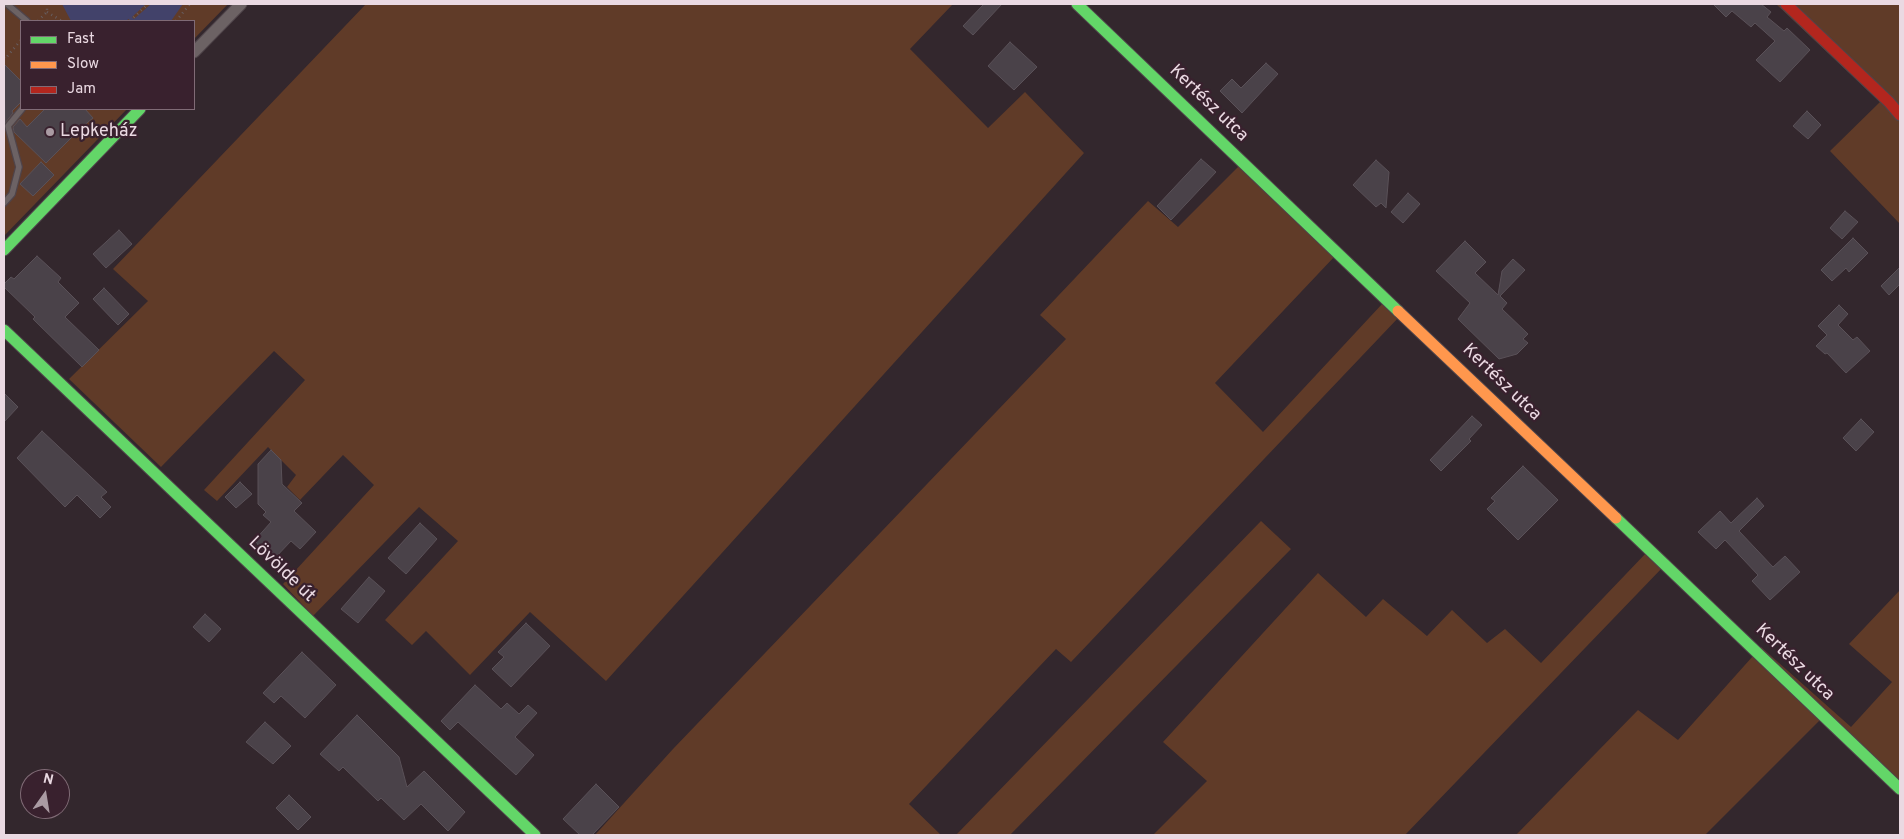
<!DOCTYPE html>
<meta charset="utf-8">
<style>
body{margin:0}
#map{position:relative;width:1904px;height:839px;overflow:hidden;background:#33272d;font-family:Overpass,sans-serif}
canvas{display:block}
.frame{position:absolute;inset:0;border:5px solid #ead9e2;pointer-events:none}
.legend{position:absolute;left:20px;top:20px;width:175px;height:90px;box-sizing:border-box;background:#39212e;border:1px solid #806b76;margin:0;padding:6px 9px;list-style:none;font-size:15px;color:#ead9e2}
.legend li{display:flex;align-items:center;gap:10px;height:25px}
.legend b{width:25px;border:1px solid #806b76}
.north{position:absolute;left:20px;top:769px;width:50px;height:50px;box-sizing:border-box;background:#39212e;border:1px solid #806b76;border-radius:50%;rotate:13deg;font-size:14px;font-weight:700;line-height:20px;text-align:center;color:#ead9e2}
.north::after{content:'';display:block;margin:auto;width:18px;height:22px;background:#aa9ba3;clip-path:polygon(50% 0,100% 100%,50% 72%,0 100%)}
</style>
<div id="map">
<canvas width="1904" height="839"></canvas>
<div class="frame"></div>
<ul class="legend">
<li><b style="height:6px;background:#63d668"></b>Fast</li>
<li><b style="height:6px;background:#ff974d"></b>Slow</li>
<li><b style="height:6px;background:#b3261e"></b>Jam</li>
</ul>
<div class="north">N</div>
</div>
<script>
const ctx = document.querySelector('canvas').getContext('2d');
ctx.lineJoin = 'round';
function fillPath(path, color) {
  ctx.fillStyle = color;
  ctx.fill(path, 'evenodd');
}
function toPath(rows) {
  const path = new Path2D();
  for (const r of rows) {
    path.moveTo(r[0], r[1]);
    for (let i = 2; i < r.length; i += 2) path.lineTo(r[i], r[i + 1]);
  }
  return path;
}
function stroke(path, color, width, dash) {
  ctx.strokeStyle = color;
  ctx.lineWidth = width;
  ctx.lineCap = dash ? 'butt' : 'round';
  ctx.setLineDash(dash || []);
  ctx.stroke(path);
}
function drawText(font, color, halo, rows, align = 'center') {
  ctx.font = font + ' Overpass,sans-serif';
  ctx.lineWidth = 4.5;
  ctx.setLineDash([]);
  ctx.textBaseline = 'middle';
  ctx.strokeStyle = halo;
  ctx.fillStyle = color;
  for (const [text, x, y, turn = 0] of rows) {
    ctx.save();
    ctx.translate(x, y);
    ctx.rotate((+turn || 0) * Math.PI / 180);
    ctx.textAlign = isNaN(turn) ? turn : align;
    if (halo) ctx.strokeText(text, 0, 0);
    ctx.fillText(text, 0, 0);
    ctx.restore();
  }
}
const green = toPath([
 [4,4,228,4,194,39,194,21,21,21,21,109,127,109,4,236],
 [366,4,953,4,910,49,988,128,1025,92,1084,153,606,681,530,612,470,675,426,631,412,645,385,620,458,541,419,507,313,616,283,584,374,485,343,455,300,500,287,487,296,475,268,447,217,501,204,490,305,380,274,351,161,467,69,379,148,301,113,269],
 [1776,4,1900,4,1900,224,1830,151,1880,102],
 [1240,165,1335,256,1215,383,1263,432,1383,303,1399,317,1071,662,1056,649,909,804,941,835,595,835,673,749,1066,339,1040,315,1148,201,1178,227],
 [1261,521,1291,549,1010,835,956,835],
 [1647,552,1663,567,1405,835,1153,835,1207,781,1163,742,1318,573,1366,617,1383,599,1427,636,1452,610,1487,643,1505,629,1541,663],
 [1900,590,1900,796,1820,720,1705,835,1516,835,1638,710,1678,740,1761,647,1851,727,1892,682,1849,644]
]);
const water = toPath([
 [62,4,146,4,132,17,134,19,151,4,183,4,171,21,132,21,128,19,127,21,71,21]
]);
const building = toPath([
 [984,4,1002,4,973,35,963,26,984,4],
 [1713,4,1761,4,1771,12,1767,17,1784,31,1787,28,1810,50,1780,82,1756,60,1775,41,1755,23,1751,27,1732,11,1726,17,1713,4],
 [1010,42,1037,67,1014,90,988,66,1010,42],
 [1266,63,1278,74,1242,113,1220,91,1232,79,1241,88,1266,63],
 [4,64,21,81,21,102,12,111,13,113,5,123,4,64],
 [45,109,85,109,93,118,82,127,46,163,14,132,13,127,20,119,27,127,45,109],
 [1807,111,1821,125,1808,139,1793,126,1807,111],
 [1201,159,1216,172,1171,220,1157,206,1201,159],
 [1376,160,1389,172,1386,208,1381,203,1376,207,1353,185,1376,160],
 [41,162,54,175,33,196,20,184,41,162],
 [1408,193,1420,204,1403,223,1391,212,1408,193],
 [1845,211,1858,222,1842,239,1830,228,1845,211],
 [119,230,132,244,106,268,93,254,119,230],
 [1853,238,1868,253,1849,272,1846,268,1832,281,1821,270,1853,238],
 [1465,241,1486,262,1475,273,1498,295,1502,271,1513,259,1525,270,1500,296,1507,303,1502,309,1528,334,1523,339,1528,343,1517,354,1499,359,1458,319,1470,303,1436,271,1465,241],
 [37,256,61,278,58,282,79,303,65,317,99,350,82,367,33,319,35,317,4,287,4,284,11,277,14,279,37,256],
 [1900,267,1900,284,1889,295,1881,286,1900,267],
 [104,288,129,314,118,325,93,299,104,288],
 [1839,305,1848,314,1838,325,1853,340,1857,337,1870,351,1846,373,1827,353,1825,354,1816,346,1827,335,1818,326,1839,305],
 [4,393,18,407,4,422,4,393],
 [1472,416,1482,425,1469,439,1471,441,1441,471,1430,460,1472,416],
 [1861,419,1874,432,1856,451,1843,438,1861,419],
 [42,431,107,492,101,497,111,507,100,518,77,495,65,507,17,458,42,431],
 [271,450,281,460,282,484,302,503,294,511,316,532,300,549,291,541,273,560,260,548,255,540,271,522,263,515,266,512,258,504,258,464,271,450],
 [1523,466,1558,500,1518,540,1487,509,1495,501,1491,498,1523,466],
 [240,482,252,494,236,508,225,497,240,482],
 [1757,498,1764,506,1739,531,1773,567,1785,556,1800,572,1770,600,1752,581,1758,575,1725,540,1716,549,1698,532,1720,511,1731,523,1757,498],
 [420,523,437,539,406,574,388,558,420,523],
 [369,577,385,591,358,623,341,609,369,577],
 [205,614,221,629,209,642,193,627,205,614],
 [526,623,550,646,511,687,492,669,504,657,498,652,526,623],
 [302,652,336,685,305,718,281,696,274,703,263,693,302,652],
 [475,685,501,709,507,703,519,714,528,705,537,713,515,737,534,755,516,775,458,722,450,730,441,721,475,685],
 [357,715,399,757,407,787,424,771,465,812,448,831,421,804,404,820,381,798,378,801,343,767,339,771,320,754,357,715],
 [265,722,291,746,273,764,246,742,265,722],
 [596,784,619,807,592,835,580,835,563,819,596,784],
 [289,795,311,817,298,830,276,808,289,795]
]);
const path = toPath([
 [47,12,62,21],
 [38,21,47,12,47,4],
 [130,21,148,4],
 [176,21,190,4],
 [4,58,5,59,21,40]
]);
const lane = toPath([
 [7,4,27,21],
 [4,203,12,194,19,167,8,126,22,109]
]);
const street = toPath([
 [194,52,241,4]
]);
const fast = toPath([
 [1077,4,1398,311],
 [4,250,140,109],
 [4,330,535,835],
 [1616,518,1900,789]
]);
const slow = toPath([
 [1398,311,1616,518]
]);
const jam = toPath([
 [1786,4,1889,102,1900,115]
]);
const markers = [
 [50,132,5,"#aa9ba3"]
];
const streetNames = [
 ["Kertész utca",1208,104,44],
 ["Kertész utca",1501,383,44],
 ["Lövölde út",281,570,44],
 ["Kertész utca",1794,663,44]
];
const poiNames = [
 ["Lepkeház",60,132]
];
fillPath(green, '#603b28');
fillPath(water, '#42426a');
fillPath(building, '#4a4249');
stroke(building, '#5a5158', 1);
stroke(lane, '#4f444a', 8);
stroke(street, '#4f444a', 13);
stroke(fast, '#4f444a', 13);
stroke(slow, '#4f444a', 13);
stroke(jam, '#4f444a', 13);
stroke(path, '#675e61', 2.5, [1, 4]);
stroke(lane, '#6c6264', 5.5);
stroke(street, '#6c6264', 11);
stroke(fast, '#63d668', 11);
stroke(slow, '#ff974d', 11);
stroke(jam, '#b3261e', 11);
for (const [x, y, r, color] of markers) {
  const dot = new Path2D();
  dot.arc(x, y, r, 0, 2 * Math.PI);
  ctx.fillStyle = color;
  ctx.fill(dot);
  stroke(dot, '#39212e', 2);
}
drawText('18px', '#ead9e2', '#39212e', streetNames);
drawText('18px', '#ead9e2', '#39212e', poiNames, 'left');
</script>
